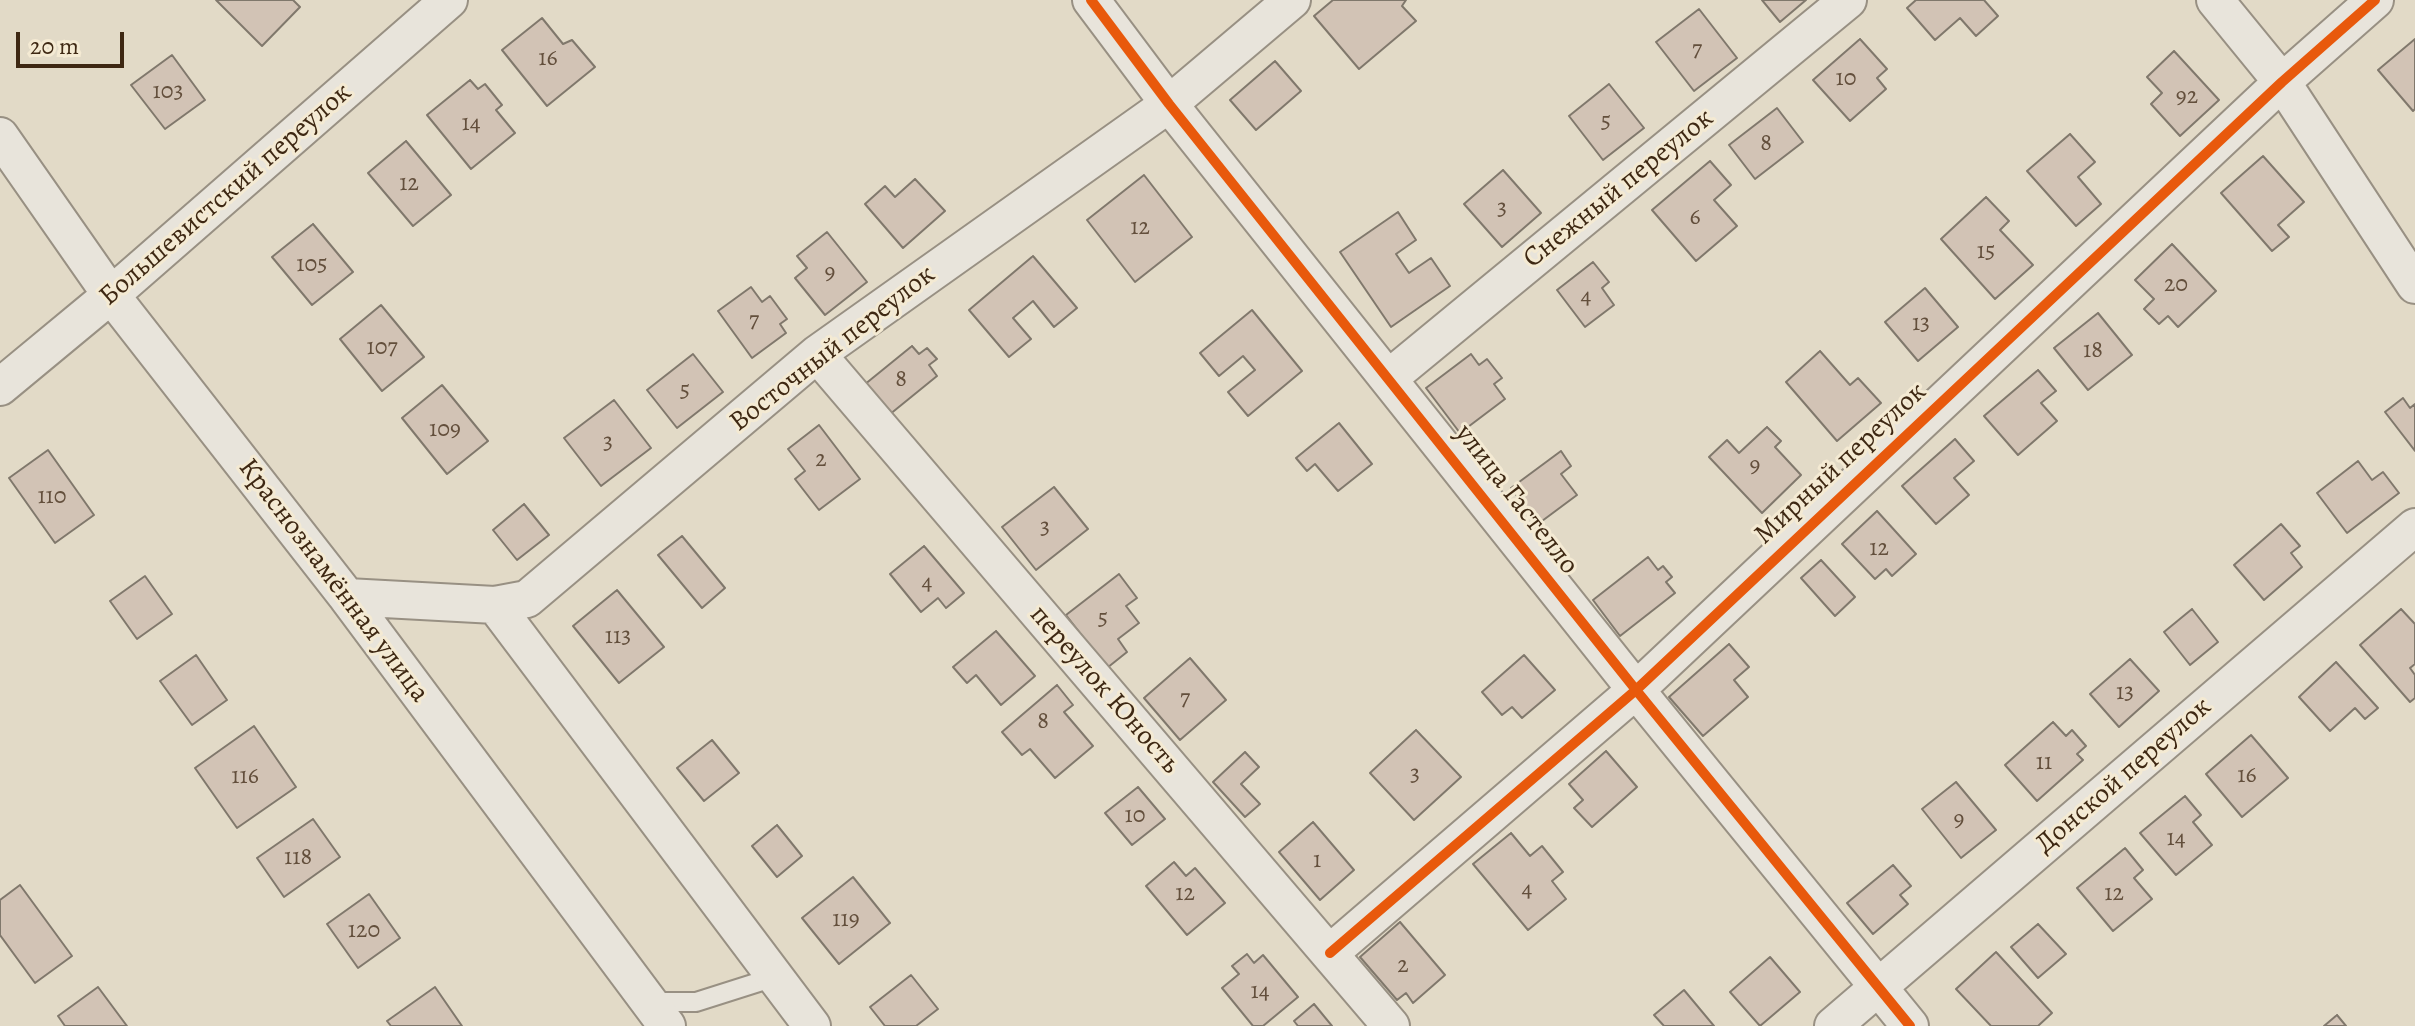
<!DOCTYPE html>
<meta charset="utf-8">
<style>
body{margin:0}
#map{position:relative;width:2415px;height:1026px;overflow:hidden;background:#e2dac7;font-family:Alegreya,serif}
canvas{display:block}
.scale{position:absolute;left:16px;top:32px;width:108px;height:36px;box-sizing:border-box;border:4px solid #3e2813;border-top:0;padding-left:10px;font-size:24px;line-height:28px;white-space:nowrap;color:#3e2813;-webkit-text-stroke:6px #f4ead3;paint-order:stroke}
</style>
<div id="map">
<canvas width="2415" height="1026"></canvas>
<div class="scale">20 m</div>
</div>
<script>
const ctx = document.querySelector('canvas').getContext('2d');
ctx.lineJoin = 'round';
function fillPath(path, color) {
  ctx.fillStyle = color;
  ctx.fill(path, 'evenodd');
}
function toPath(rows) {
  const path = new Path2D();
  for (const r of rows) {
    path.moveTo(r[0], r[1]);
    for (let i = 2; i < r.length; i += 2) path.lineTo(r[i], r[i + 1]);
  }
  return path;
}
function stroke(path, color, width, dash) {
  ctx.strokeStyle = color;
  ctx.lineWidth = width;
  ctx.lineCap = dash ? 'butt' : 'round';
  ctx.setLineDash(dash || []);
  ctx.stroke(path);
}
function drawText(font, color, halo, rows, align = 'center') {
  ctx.font = font + ' Alegreya,serif';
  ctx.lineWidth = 6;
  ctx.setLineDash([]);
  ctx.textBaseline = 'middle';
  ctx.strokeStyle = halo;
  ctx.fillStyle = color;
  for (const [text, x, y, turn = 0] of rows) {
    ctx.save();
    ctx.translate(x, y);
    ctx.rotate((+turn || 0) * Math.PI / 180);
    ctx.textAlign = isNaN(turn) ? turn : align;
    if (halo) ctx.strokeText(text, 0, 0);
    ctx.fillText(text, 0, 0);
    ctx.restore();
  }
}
const building = toPath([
 [216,0,293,0,300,7,262,46,216,0],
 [1333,0,1406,0,1402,6,1416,21,1359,69,1314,16,1333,0],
 [1762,0,1806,0,1780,22,1762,0],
 [1916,0,1984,0,1998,16,1976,36,1960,18,1935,40,1907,8,1916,0],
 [1699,9,1737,58,1694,91,1656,42,1699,9],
 [542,18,563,44,572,40,595,67,547,106,502,50,542,18],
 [1860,39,1887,69,1877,78,1886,89,1850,121,1813,80,1860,39],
 [2415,39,2415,109,2413,111,2378,70,2415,39],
 [2174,51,2219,100,2180,136,2151,104,2162,93,2147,77,2174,51],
 [172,55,205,100,165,129,131,85,172,55],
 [1275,61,1301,91,1256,130,1230,100,1275,61],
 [470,80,478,89,485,84,502,105,496,110,515,133,471,169,427,115,470,80],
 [1609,84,1644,128,1603,160,1569,116,1609,84],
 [1777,108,1803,142,1755,179,1729,145,1777,108],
 [2070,134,2095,162,2078,177,2101,204,2076,226,2027,171,2070,134],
 [406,141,451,195,413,226,368,173,406,141],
 [2263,156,2304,202,2278,225,2289,237,2272,251,2221,193,2263,156],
 [1710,161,1731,185,1714,200,1737,226,1696,261,1652,210,1710,161],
 [1503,170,1541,213,1502,247,1464,204,1503,170],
 [1144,175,1192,237,1135,282,1087,220,1144,175],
 [915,179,945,211,903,248,865,204,885,186,895,197,915,179],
 [1986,197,2009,221,2000,230,2033,265,1995,299,1941,239,1986,197],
 [1398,212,1416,240,1396,254,1409,273,1431,258,1450,286,1391,327,1340,252,1398,212],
 [313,224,353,272,312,305,272,257,313,224],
 [827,232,867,282,825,315,795,278,807,268,797,256,827,232],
 [2172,244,2216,291,2178,327,2168,316,2159,324,2144,309,2154,299,2135,280,2172,244],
 [1033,256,1077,308,1054,327,1033,301,1013,318,1031,339,1009,357,969,310,1033,256],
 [1593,262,1609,282,1602,288,1614,305,1585,327,1557,290,1593,262],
 [751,287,762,302,770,296,787,319,780,324,786,333,752,358,718,311,751,287],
 [1925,288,1958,327,1918,361,1885,322,1925,288],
 [381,305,424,357,382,391,340,339,381,305],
 [1252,310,1302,371,1248,416,1228,392,1255,370,1243,356,1219,376,1200,353,1252,310],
 [2098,313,2132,355,2088,390,2054,348,2098,313],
 [912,346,919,354,927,348,937,359,929,365,937,376,889,415,864,385,912,346],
 [1820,351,1850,385,1858,378,1881,403,1837,441,1786,382,1820,351],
 [693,354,723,392,677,428,647,390,693,354],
 [1471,354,1479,365,1487,359,1502,378,1494,384,1505,399,1460,433,1426,388,1471,354],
 [2038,370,2056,391,2041,403,2057,421,2018,455,1984,416,2038,370],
 [442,385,488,441,447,474,402,418,442,385],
 [2403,398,2410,408,2415,404,2415,451,2385,412,2403,398],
 [614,400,651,448,601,486,564,438,614,400],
 [1339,423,1372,464,1338,491,1315,464,1307,471,1296,458,1339,423],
 [819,425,860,479,819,510,795,479,805,471,788,449,819,425],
 [1767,427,1781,441,1775,447,1801,475,1762,513,1709,457,1727,440,1739,453,1767,427],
 [1955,439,1974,461,1954,478,1969,495,1936,524,1902,486,1955,439],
 [48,450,94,515,55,543,9,478,48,450],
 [1561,451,1571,466,1561,474,1577,495,1538,524,1511,488,1561,451],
 [2358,461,2372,480,2383,472,2399,493,2347,533,2317,493,2358,461],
 [1054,487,1088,529,1036,570,1002,527,1054,487],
 [524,504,549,535,517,560,493,530,524,504],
 [1877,511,1916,554,1892,576,1886,569,1875,579,1842,544,1877,511],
 [2281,524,2300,546,2291,553,2302,567,2264,600,2234,565,2281,524],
 [682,536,725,588,702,608,658,555,682,536],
 [924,546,964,593,946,608,938,598,921,612,890,574,924,546],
 [1648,557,1658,570,1663,566,1672,577,1666,582,1675,593,1620,636,1593,600,1648,557],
 [1821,560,1855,597,1835,616,1801,578,1821,560],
 [1119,574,1137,598,1126,606,1139,623,1118,639,1127,652,1107,668,1066,615,1119,574],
 [145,576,172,614,137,639,110,601,145,576],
 [617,590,664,647,619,683,573,626,617,590],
 [2192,609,2218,642,2190,665,2164,632,2192,609],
 [2401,609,2415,624,2415,664,2410,668,2415,675,2415,698,2410,702,2360,645,2401,609],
 [996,631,1035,676,1001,705,976,675,967,683,953,667,996,631],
 [1729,644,1749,667,1734,680,1748,697,1703,736,1669,697,1729,644],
 [196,655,227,700,192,725,160,681,196,655],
 [1524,655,1555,690,1522,718,1512,707,1502,715,1482,692,1524,655],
 [1190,658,1226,700,1180,740,1144,698,1190,658],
 [2130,659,2159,691,2119,727,2090,694,2130,659],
 [2336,662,2378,708,2365,719,2355,708,2330,731,2299,697,2336,662],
 [1057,685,1073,705,1064,712,1093,746,1055,778,1030,749,1022,755,1002,732,1057,685],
 [2053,722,2066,736,2072,730,2086,746,2077,754,2083,760,2037,801,2005,765,2053,722],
 [254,726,296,787,237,828,195,768,254,726],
 [1416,730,1461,777,1414,820,1370,773,1416,730],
 [2251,735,2288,778,2242,817,2206,774,2251,735],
 [712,740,739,773,704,801,677,768,712,740],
 [1606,751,1637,787,1592,827,1574,808,1583,800,1569,784,1606,751],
 [1245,752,1259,767,1241,784,1260,804,1245,817,1213,782,1245,752],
 [1956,782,1996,830,1961,858,1922,809,1956,782],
 [1138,787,1165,819,1132,845,1105,813,1138,787],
 [2185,796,2201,815,2193,822,2212,845,2176,875,2140,833,2185,796],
 [313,819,340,857,284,897,257,858,313,819],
 [1313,822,1354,870,1320,900,1279,852,1313,822],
 [777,825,802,856,777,877,752,846,777,825],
 [1511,833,1530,856,1542,846,1563,872,1552,881,1566,899,1528,930,1473,864,1511,833],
 [2125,848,2143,870,2134,878,2152,899,2113,931,2077,888,2125,848],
 [1174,862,1186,876,1195,868,1225,903,1187,935,1146,886,1174,862],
 [1893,865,1911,886,1900,895,1908,904,1873,934,1847,903,1893,865],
 [853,877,890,923,839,964,802,918,853,877],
 [20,885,72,956,35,983,0,935,0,900,20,885],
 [369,894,400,938,358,968,327,924,369,894],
 [1400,922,1445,975,1413,1003,1406,993,1397,1000,1360,957,1400,922],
 [2038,924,2066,954,2038,978,2011,947,2038,924],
 [1996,952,2052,1013,2038,1026,1991,1026,1956,989,1996,952],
 [1247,954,1254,963,1263,955,1298,997,1263,1026,1253,1026,1222,988,1239,974,1232,966,1247,954],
 [1770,957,1800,992,1760,1026,1730,992,1770,957],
 [911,975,938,1009,916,1026,885,1026,870,1007,911,975],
 [98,987,127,1026,65,1026,58,1016,98,987],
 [435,987,462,1026,391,1026,387,1021,435,987],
 [1684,990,1714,1026,1664,1026,1654,1015,1684,990],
 [1314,1004,1332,1026,1298,1026,1294,1021,1314,1004],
 [2337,1015,2346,1026,2324,1026,2337,1015]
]);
const lane = toPath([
 [649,1002,696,1002,759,982,771,972]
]);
const street = toPath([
 [1091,0,1169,104,1636,690,1910,1026],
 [2215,0,2282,82,2415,285],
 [0,136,111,295,347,597,667,1026],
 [817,354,1391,1026],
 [1389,378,1848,0],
 [0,387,111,295,449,0],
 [347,597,495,605,527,599,817,354,1169,104,1292,0],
 [495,605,812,1026],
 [1330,953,1636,690,2282,82,2375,0],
 [1833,1026,2415,527]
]);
const cycleway = toPath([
 [1091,0,1169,104,1636,690,1910,1026],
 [1330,953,1636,690,2282,82,2375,0]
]);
const numberNames = [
 ["7",1697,50],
 ["16",548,59],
 ["10",1846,79],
 ["103",168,92],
 ["92",2187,97],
 ["5",1606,122],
 ["14",471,124],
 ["8",1766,144],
 ["12",409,184],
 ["3",1502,209],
 ["6",1695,218],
 ["12",1140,228],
 ["15",1986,252],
 ["105",312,265],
 ["9",830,273],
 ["20",2176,285],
 ["4",1586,297],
 ["7",754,321],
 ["13",1921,324],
 ["107",382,348],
 ["18",2093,351],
 ["8",901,380],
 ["5",685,391],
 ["109",445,430],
 ["3",608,443],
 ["2",821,460],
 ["9",1755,466],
 ["110",52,497],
 ["3",1045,528],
 ["12",1879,549],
 ["4",927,583],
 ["5",1103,619],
 ["113",618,637],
 ["13",2125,693],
 ["7",1185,699],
 ["8",1043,722],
 ["11",2044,763],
 ["3",1415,775],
 ["16",2247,776],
 ["116",245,777],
 ["10",1135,816],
 ["9",1959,820],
 ["14",2176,839],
 ["118",298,858],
 ["1",1317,861],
 ["4",1527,890],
 ["12",1185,894],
 ["12",2114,894],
 ["119",846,920],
 ["120",364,931],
 ["2",1403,966],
 ["14",1260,992]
];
const streetNames = [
 ["Снежный переулок",1619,189,-39],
 ["Большевистский переулок",226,195,-41],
 ["Восточный переулок",833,349,-38],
 ["Мирный переулок",1841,464,-43],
 ["улица Гастелло",1516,500,52],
 ["Краснознамённая улица",333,581,53],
 ["переулок Юность",1104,690,49],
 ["Донской переулок",2124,776,-41]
];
fillPath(building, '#d2c3b5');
stroke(building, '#80786c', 2);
stroke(lane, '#989083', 22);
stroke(street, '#989083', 40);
stroke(lane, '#e8e4db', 18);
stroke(street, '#e8e4db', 36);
stroke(cycleway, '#e8590c', 10);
drawText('24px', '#634f3c', null, numberNames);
drawText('28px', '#3e2813', '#f4ead3', streetNames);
</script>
